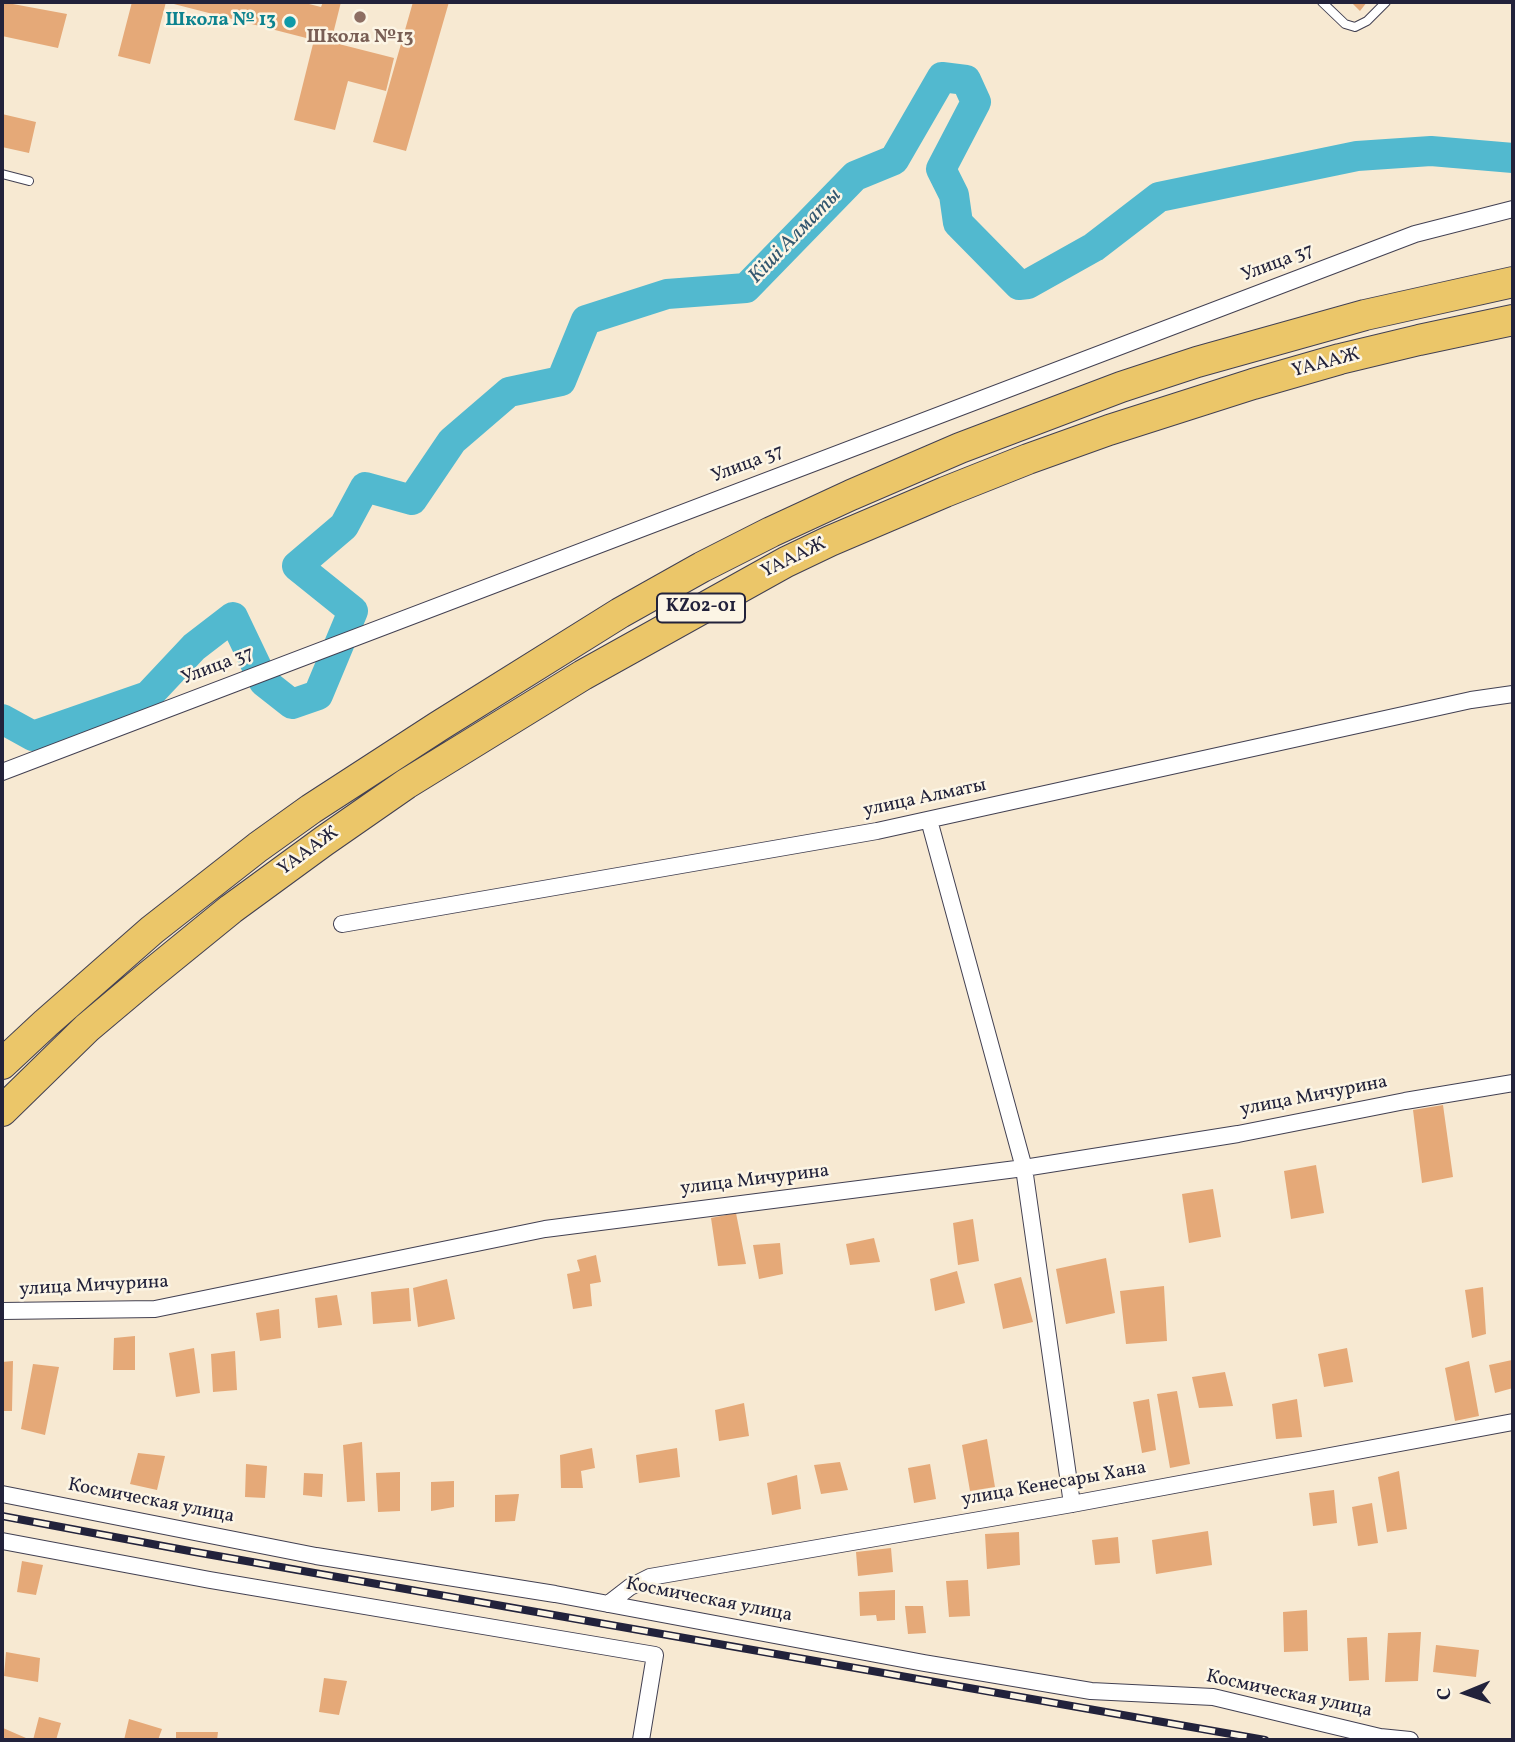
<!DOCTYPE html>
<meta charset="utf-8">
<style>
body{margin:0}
#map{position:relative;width:1515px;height:1742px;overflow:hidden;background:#f7e9d2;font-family:Vollkorn,serif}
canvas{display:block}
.frame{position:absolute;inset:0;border:4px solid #22223b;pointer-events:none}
.north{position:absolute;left:1431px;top:1658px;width:70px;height:70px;-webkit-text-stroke:5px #fcf5e5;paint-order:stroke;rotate:268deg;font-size:19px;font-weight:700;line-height:28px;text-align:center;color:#22223b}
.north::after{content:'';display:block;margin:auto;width:24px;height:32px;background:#22223b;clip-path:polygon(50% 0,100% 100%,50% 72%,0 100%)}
</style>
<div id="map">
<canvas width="1515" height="1742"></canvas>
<div class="frame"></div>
<div class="north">С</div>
</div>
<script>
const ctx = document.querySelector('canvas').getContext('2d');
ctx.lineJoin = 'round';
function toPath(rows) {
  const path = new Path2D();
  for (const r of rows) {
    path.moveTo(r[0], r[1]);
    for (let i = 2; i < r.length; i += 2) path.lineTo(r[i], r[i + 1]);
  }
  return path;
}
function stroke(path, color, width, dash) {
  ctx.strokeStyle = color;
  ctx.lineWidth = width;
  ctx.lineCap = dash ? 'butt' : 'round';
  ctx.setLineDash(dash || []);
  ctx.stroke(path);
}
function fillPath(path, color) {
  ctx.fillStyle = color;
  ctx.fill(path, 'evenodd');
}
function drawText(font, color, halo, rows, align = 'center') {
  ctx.font = font + ' Vollkorn,serif';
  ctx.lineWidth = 5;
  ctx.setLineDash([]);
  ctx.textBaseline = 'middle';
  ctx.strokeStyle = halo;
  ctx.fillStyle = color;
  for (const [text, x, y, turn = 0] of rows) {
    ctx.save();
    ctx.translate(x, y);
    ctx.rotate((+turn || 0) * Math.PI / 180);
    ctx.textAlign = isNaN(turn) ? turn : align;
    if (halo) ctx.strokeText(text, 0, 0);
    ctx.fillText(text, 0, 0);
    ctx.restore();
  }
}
const river = toPath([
 [2,719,33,736,148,696,194,647,233,617,264,682,292,704,318,695,353,611,297,566,344,526,365,487,412,500,452,441,509,392,561,381,586,320,667,294,746,288,855,176,894,160,942,77,966,80,976,102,941,169,954,195,958,223,1019,285,1028,284,1094,247,1159,197,1357,156,1431,151,1513,158]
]);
const building = toPath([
 [2,2,67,14,58,48,2,36],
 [132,2,166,2,150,64,118,56],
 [166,2,301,2,321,7,323,2,341,2,331,42,394,58,386,91,348,81,335,130,294,120,314,40],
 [413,2,449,2,406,151,373,142],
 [1351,2,1367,2,1360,11],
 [2,114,36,122,29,153,2,147],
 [1443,1105,1453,1177,1422,1183,1413,1110],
 [1316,1165,1324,1213,1291,1219,1284,1171],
 [1213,1189,1221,1237,1189,1243,1182,1194],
 [736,1213,746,1264,718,1266,711,1218],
 [973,1219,979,1261,958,1265,953,1223],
 [874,1238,880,1262,850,1265,846,1244],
 [780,1243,783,1274,759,1279,753,1245],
 [596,1255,601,1282,590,1284,592,1306,573,1309,567,1274,580,1271,577,1260],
 [1106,1258,1115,1313,1066,1324,1056,1269],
 [957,1271,965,1303,935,1311,930,1279],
 [1021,1277,1033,1322,1003,1329,994,1284],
 [447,1279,455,1319,418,1327,413,1288],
 [1164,1286,1167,1341,1126,1344,1120,1291],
 [1483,1287,1486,1334,1472,1338,1465,1290],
 [409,1288,411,1321,373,1324,371,1292],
 [337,1295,342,1325,318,1328,315,1298],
 [279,1309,281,1338,260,1341,256,1313],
 [135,1336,135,1370,113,1370,114,1338],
 [194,1348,200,1393,176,1397,169,1353],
 [1347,1348,1353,1382,1324,1387,1318,1354],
 [235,1351,237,1390,213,1392,211,1354],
 [1512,1360,1513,1388,1495,1393,1489,1365],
 [13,1361,12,1411,2,1411,2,1362],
 [1469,1361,1479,1416,1455,1421,1445,1368],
 [33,1364,59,1367,45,1435,21,1429],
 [1225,1372,1233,1406,1199,1408,1192,1377],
 [1177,1391,1190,1464,1170,1468,1157,1394],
 [1149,1399,1156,1450,1142,1453,1133,1402],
 [1297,1399,1302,1437,1276,1439,1272,1404],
 [744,1403,749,1436,719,1441,715,1410],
 [987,1439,995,1487,970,1491,962,1445],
 [362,1442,365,1501,347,1502,343,1445],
 [592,1448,595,1468,581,1471,583,1488,561,1488,560,1455],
 [677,1448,680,1477,639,1483,636,1455],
 [138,1453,165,1456,157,1490,130,1484],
 [840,1462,848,1490,821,1494,814,1465],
 [246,1464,267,1466,265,1498,245,1497],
 [930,1464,936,1499,914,1503,908,1468],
 [1399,1471,1407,1529,1387,1532,1378,1477],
 [400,1472,400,1511,378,1512,376,1473],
 [304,1473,323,1474,322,1497,303,1495],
 [797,1475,801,1509,772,1515,767,1483],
 [454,1481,454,1507,431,1511,431,1482],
 [1334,1490,1337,1523,1313,1526,1309,1493],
 [519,1494,515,1521,495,1522,495,1495],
 [1372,1503,1378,1543,1358,1546,1352,1507],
 [1208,1531,1212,1565,1156,1574,1152,1540],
 [1019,1532,1020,1565,987,1569,985,1534],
 [1118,1537,1120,1563,1095,1565,1092,1540],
 [891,1548,893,1572,858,1576,856,1552],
 [22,1561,43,1565,36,1595,17,1592],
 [968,1580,970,1616,949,1617,946,1581],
 [895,1590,895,1620,877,1621,876,1615,860,1616,859,1592],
 [905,1606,923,1606,926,1633,908,1634],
 [1307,1610,1308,1651,1284,1652,1283,1612],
 [1421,1632,1418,1681,1385,1682,1388,1633],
 [1367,1637,1369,1680,1349,1681,1347,1638],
 [1436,1645,1479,1650,1476,1677,1433,1672],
 [6,1652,40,1658,38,1682,4,1676],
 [324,1678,347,1681,339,1715,319,1712],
 [39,1717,61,1723,56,1740,33,1740],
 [129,1719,162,1729,158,1740,124,1740],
 [3,1728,26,1738,25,1740,2,1740],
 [176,1732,218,1732,217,1740,176,1740]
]);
const lane = toPath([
 [1322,2,1345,24,1355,27,1367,21,1386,2],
 [2,174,29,181]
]);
const street = toPath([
 [2,772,1415,234,1513,209],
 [929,820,1024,1168,1072,1504],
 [342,924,877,831,1471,700,1513,694],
 [2,1311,155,1309,545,1229,1024,1168,1238,1134,1405,1101,1513,1083],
 [2,1494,316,1556,555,1594,924,1663,1091,1691,1213,1697,1380,1737,1410,1740],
 [2,1541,210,1580,655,1655,641,1740],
 [608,1604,630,1587,650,1577,1072,1504,1513,1422]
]);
const highway = toPath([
 [2,1064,46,1023,152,930,258,847,311,809,439,726,620,613,702,567,771,532,851,495,960,448,1121,387,1197,362,1365,315,1513,282],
 [2,1111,87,1028,150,975,231,909,324,841,406,784,583,675,786,562,830,541,945,492,1028,459,1109,430,1253,384,1340,359,1419,340,1513,320]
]);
const rail = toPath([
 [2,1516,195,1552,1265,1740]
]);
const markers = [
 [360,17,7,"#8d6e63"],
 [290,22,7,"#0f9aa8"]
];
const shields = [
 [701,608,88]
];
const shieldNames = [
 ["KZ02-01",701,608]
];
const cultureNames = [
 ["Школа № 13",276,22]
];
const educationNames = [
 ["Школа №13",360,39]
];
const streetNames = [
 ["Улица 37",1278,264,-21],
 ["ҮАААЖ",1326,364,-15],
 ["Улица 37",748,465,-21],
 ["ҮАААЖ",794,559,-26],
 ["Улица 37",218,667,-21],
 ["улица Алматы",925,799,-12],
 ["ҮАААЖ",309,852,-36],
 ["улица Мичурина",1314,1097,-11],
 ["улица Мичурина",755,1181,-7],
 ["улица Мичурина",94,1287,-3],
 ["улица Кенесары Хана",1054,1485,-10],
 ["Космическая улица",151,1502,11],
 ["Космическая улица",709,1601,11],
 ["Космическая улица",1289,1695,12]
];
const waterNames = [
 ["Кіші Алматы",796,237,-46]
];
stroke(river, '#52b9cf', 30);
fillPath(building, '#e5a978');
stroke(lane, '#424052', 10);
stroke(street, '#424052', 18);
stroke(highway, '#424052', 32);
stroke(lane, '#fff', 8);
stroke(street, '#fff', 16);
stroke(highway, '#ebc669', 30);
stroke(rail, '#22223b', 8);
stroke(rail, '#fcf5e5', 5, [16]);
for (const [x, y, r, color] of markers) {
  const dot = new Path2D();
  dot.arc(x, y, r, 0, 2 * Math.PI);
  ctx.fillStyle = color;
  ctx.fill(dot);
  stroke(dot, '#fcf5e5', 2.5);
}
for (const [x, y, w] of shields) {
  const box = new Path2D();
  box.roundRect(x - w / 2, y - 14.5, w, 29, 5);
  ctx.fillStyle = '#fcf5e5';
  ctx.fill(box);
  stroke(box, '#22223b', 2);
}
drawText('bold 18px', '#22223b', null, shieldNames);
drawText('bold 19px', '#0d838f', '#fcf5e5', cultureNames, 'right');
drawText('bold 19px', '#785e54', '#fcf5e5', educationNames);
drawText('19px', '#22223b', '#fcf5e5', streetNames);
drawText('italic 21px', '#33576f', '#fcf5e5', waterNames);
</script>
